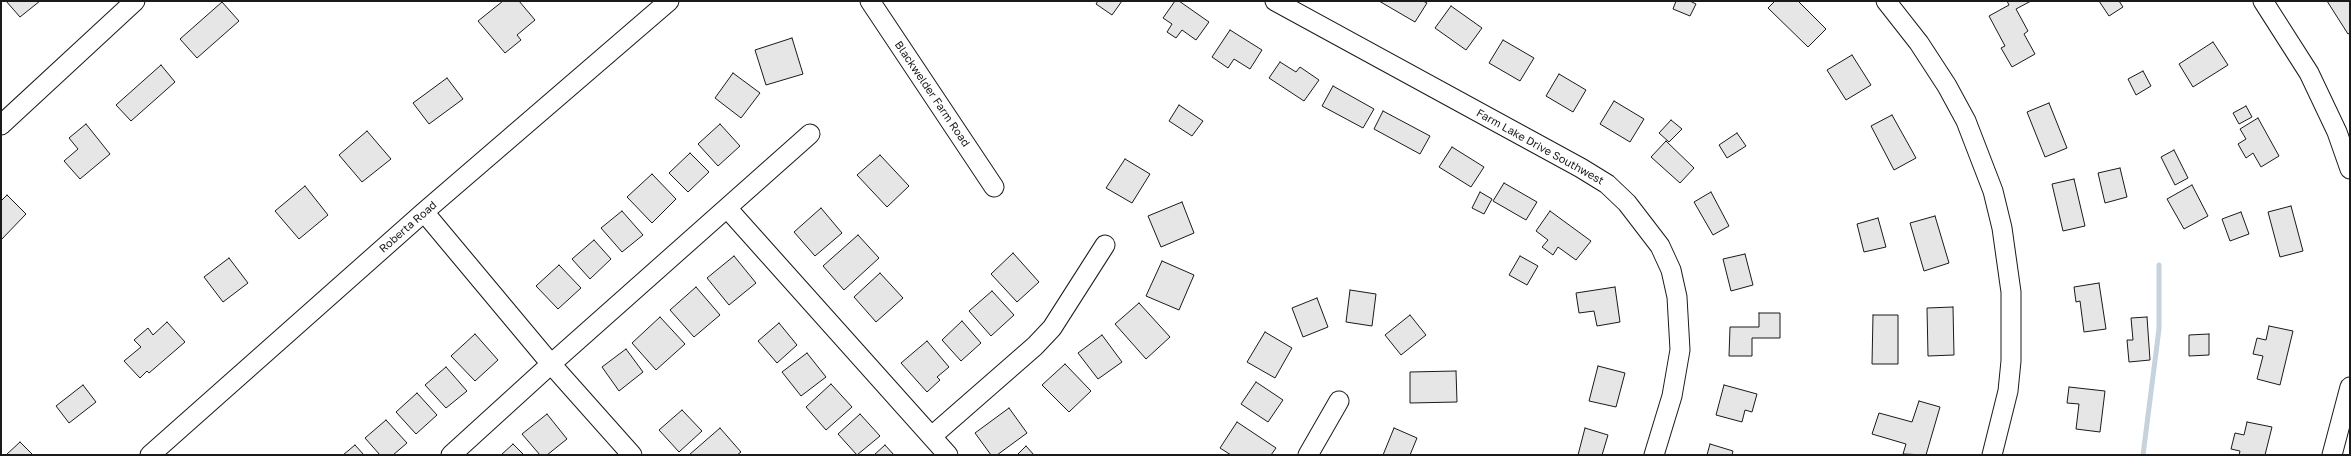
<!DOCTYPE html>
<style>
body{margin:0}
#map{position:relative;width:2351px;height:456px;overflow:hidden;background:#fff;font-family:"Golos Text",sans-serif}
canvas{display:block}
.frame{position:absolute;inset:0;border:2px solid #1a1a1a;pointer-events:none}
</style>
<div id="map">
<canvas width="2351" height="456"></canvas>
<div class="frame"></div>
</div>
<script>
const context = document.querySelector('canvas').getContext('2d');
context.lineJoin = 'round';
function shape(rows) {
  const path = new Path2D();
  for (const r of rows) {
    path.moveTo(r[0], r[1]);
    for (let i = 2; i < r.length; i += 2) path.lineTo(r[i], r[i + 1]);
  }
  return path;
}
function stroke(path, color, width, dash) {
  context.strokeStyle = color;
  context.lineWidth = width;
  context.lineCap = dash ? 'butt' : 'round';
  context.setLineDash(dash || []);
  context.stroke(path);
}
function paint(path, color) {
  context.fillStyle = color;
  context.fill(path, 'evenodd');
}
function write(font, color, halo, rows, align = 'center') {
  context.font = font + ' "Golos Text",sans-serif';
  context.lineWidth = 3;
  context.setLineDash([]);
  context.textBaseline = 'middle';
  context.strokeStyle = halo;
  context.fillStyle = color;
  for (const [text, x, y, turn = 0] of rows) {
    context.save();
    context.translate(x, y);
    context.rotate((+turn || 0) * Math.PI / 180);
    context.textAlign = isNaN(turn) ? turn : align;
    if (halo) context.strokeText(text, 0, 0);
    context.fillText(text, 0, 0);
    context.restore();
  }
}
stroke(shape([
 [2143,455,2159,329,2159,265]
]), '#c6d2dc', 5);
const building = shape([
 [6,1,40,1,20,17,6,1],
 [503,1,519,1,535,20,517,35,521,40,505,53,478,21,503,1],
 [1098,1,1122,1,1112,15,1096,4,1098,1],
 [1175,1,1179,1,1209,22,1196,40,1182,30,1176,38,1167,32,1172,24,1163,18,1175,1],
 [1379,1,1423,1,1427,3,1415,22,1379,1],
 [1676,1,1690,1,1696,4,1690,16,1673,9,1676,1],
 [1775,1,1798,1,1826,29,1808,47,1768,8,1775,1],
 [2007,1,2031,1,2016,9,2028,31,2024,34,2035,54,2012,67,2001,48,2005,46,1989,16,2009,5,2007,1],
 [2099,1,2119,1,2123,7,2109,16,2099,1],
 [2327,1,2350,1,2350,33,2348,34,2327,1],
 [222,2,239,21,197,58,180,39,222,2],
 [1451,6,1482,28,1466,50,1435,28,1451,6],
 [1230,30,1262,50,1250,69,1234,59,1228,68,1212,57,1230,30],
 [792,38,803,74,766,85,755,50,792,38],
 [1503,40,1534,58,1520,81,1489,63,1503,40],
 [2213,42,2228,65,2193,87,2179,64,2213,42],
 [1852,55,1871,85,1846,100,1827,70,1852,55],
 [1280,62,1296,72,1300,67,1319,80,1304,101,1269,78,1280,62],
 [161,65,175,82,131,121,116,105,161,65],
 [2143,71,2151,86,2136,95,2128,79,2143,71],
 [733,73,760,93,741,118,715,98,733,73],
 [1559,74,1586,90,1573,112,1546,96,1559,74],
 [447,78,463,99,429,124,413,103,447,78],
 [1333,86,1374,109,1363,128,1322,106,1333,86],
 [1614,101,1644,119,1630,142,1600,124,1614,101],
 [2049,103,2067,148,2045,157,2027,112,2049,103],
 [1179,105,1203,121,1192,136,1169,121,1179,105],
 [2246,106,2252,117,2239,124,2233,113,2246,106],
 [1383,111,1430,136,1420,154,1374,129,1383,111],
 [1892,115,1916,158,1894,170,1871,126,1892,115],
 [2258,118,2279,156,2261,167,2253,153,2246,158,2238,144,2246,139,2240,129,2258,118],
 [1671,120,1682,129,1669,142,1659,133,1671,120],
 [86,124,110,154,80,179,64,161,78,149,69,138,86,124],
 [720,124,740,146,718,166,698,144,720,124],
 [367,131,391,159,362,182,339,155,367,131],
 [1737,133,1746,146,1727,158,1719,145,1737,133],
 [1666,141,1694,168,1680,183,1651,157,1666,141],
 [1452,147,1484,167,1471,187,1439,167,1452,147],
 [2174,150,2188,178,2175,185,2161,157,2174,150],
 [690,153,709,172,688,192,669,173,690,153],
 [880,155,909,186,887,207,857,175,880,155],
 [1125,159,1150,174,1132,203,1106,188,1125,159],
 [2120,168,2127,197,2105,203,2098,173,2120,168],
 [652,174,676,199,652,223,627,197,652,174],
 [2074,179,2085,226,2063,231,2052,184,2074,179],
 [1504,183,1537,202,1526,220,1493,201,1504,183],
 [2192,185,2208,216,2184,229,2167,199,2192,185],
 [305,186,328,215,299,239,275,211,305,186],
 [1480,192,1492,199,1484,214,1472,208,1480,192],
 [1711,192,1729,226,1713,235,1694,202,1711,192],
 [7,195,26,214,1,240,1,201,7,195],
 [1182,202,1194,233,1161,247,1148,216,1182,202],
 [2291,206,2303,251,2280,257,2268,212,2291,206],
 [821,208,842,233,815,256,794,232,821,208],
 [622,211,643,235,622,252,601,228,622,211],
 [1550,211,1591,241,1576,260,1558,247,1553,255,1542,247,1548,240,1536,231,1550,211],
 [2241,212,2249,234,2230,241,2222,219,2241,212],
 [1935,216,1949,263,1924,271,1910,223,1935,216],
 [1878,218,1886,247,1864,252,1857,224,1878,218],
 [858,235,879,258,844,290,823,266,858,235],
 [594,240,611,259,590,279,572,259,594,240],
 [1013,253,1039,282,1017,302,991,274,1013,253],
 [1745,254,1753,285,1731,291,1723,259,1745,254],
 [734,256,756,283,729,305,707,278,734,256],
 [1520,256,1538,266,1527,285,1509,275,1520,256],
 [229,258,248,283,223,302,204,277,229,258],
 [1162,261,1194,275,1179,310,1146,296,1162,261],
 [559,265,581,288,558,309,536,286,559,265],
 [880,273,903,298,876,322,854,297,880,273],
 [2099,283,2106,329,2084,332,2080,301,2076,302,2074,287,2099,283],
 [696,287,720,315,694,337,670,310,696,287],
 [1615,287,1620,322,1597,326,1594,311,1579,313,1576,293,1615,287],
 [1350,290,1376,294,1372,326,1346,322,1350,290],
 [992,291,1014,315,991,336,969,311,992,291],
 [1317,298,1328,327,1303,337,1292,308,1317,298],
 [1139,303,1170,337,1146,359,1115,324,1139,303],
 [1953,307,1954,355,1928,356,1927,308,1953,307],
 [1759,313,1780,313,1780,338,1752,338,1752,356,1729,356,1730,327,1759,327,1759,313],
 [1410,315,1426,335,1401,355,1385,335,1410,315],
 [1873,315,1898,315,1898,364,1872,364,1873,315],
 [660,317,685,344,656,370,632,343,660,317],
 [2147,317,2150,360,2129,362,2127,340,2133,340,2131,318,2147,317],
 [962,321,981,343,961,361,942,340,962,321],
 [167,322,185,342,149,373,147,371,140,378,124,361,141,347,134,340,148,328,153,335,167,322],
 [779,323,797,345,777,363,758,341,779,323],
 [2269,326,2293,331,2280,385,2257,379,2263,356,2253,354,2257,338,2266,340,2269,326],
 [1265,332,1292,348,1275,378,1247,362,1265,332],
 [475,334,498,360,475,381,451,356,475,334],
 [2209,334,2209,355,2189,356,2189,335,2209,334],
 [1102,335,1122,362,1098,379,1078,353,1102,335],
 [927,341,949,367,937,377,940,380,927,392,901,363,927,341],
 [626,349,643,372,619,391,602,367,626,349],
 [807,353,826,377,801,396,782,372,807,353],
 [1065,364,1091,391,1069,412,1042,385,1065,364],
 [1598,366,1625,373,1616,407,1589,401,1598,366],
 [446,367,467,391,446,408,425,385,446,367],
 [1456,371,1457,402,1410,403,1410,372,1456,371],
 [1256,382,1283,400,1268,422,1241,404,1256,382],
 [831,384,852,407,826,430,806,407,831,384],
 [83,385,96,402,69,423,56,406,83,385],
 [1724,385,1757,394,1752,412,1745,410,1742,422,1716,415,1724,385],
 [2069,387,2105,391,2100,432,2076,429,2079,404,2067,403,2069,387],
 [417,393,437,415,416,434,396,412,417,393],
 [1919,401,1940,407,1926,455,1903,454,1906,444,1872,434,1879,413,1912,422,1919,401],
 [1009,408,1027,433,997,455,991,455,975,433,1009,408],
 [682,410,702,431,679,452,659,430,682,410],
 [547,414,567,439,547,455,540,455,522,434,547,414],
 [860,414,880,436,857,455,838,434,860,414],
 [386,420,407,443,393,455,380,455,365,438,386,420],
 [1237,422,1276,448,1271,455,1231,455,1220,448,1237,422],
 [2247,422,2272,427,2265,455,2239,455,2240,451,2231,449,2235,433,2244,435,2247,422],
 [720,428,741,452,737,455,689,455,720,428],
 [1394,428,1417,438,1410,455,1383,455,1394,428],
 [1585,428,1608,435,1602,455,1578,455,1585,428],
 [20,442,33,455,6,455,20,442],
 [513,444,524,455,501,455,513,444],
 [1710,444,1733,451,1732,455,1707,455,1710,444],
 [355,445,364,455,343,455,355,445],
 [885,445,894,455,874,455,885,445],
 [1026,446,1034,455,1017,455,1026,446]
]);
paint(building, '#e6e6e6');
stroke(building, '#1a1a1a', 1);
const minor = shape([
 [870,1,994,187],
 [1275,1,1581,168,1607,184,1627,203,1660,246,1671,270,1677,297,1680,350,1672,396,1654,455],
 [1886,1,1919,43,1947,86,1966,121,1993,191,2002,228,2011,292,2011,361,2008,391,1992,455],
 [2263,1,2309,73,2337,132,2350,169],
 [1,125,135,1],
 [727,208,948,455],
 [424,212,551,364,451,455],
 [932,436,1035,346,1052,328,1105,245],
 [150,455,424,212,669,1],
 [632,455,551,364,810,134],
 [1308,455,1339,401],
 [2332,455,2350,387]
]);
stroke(minor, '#1a1a1a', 21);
stroke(minor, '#fff', 19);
write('11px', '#1a1a1a', '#fff', [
 ["Blackwelder Farm Road",932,94,56],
 ["Farm Lake Drive Southwest",1540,147,29],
 ["Roberta Road",408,227,-41]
]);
</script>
